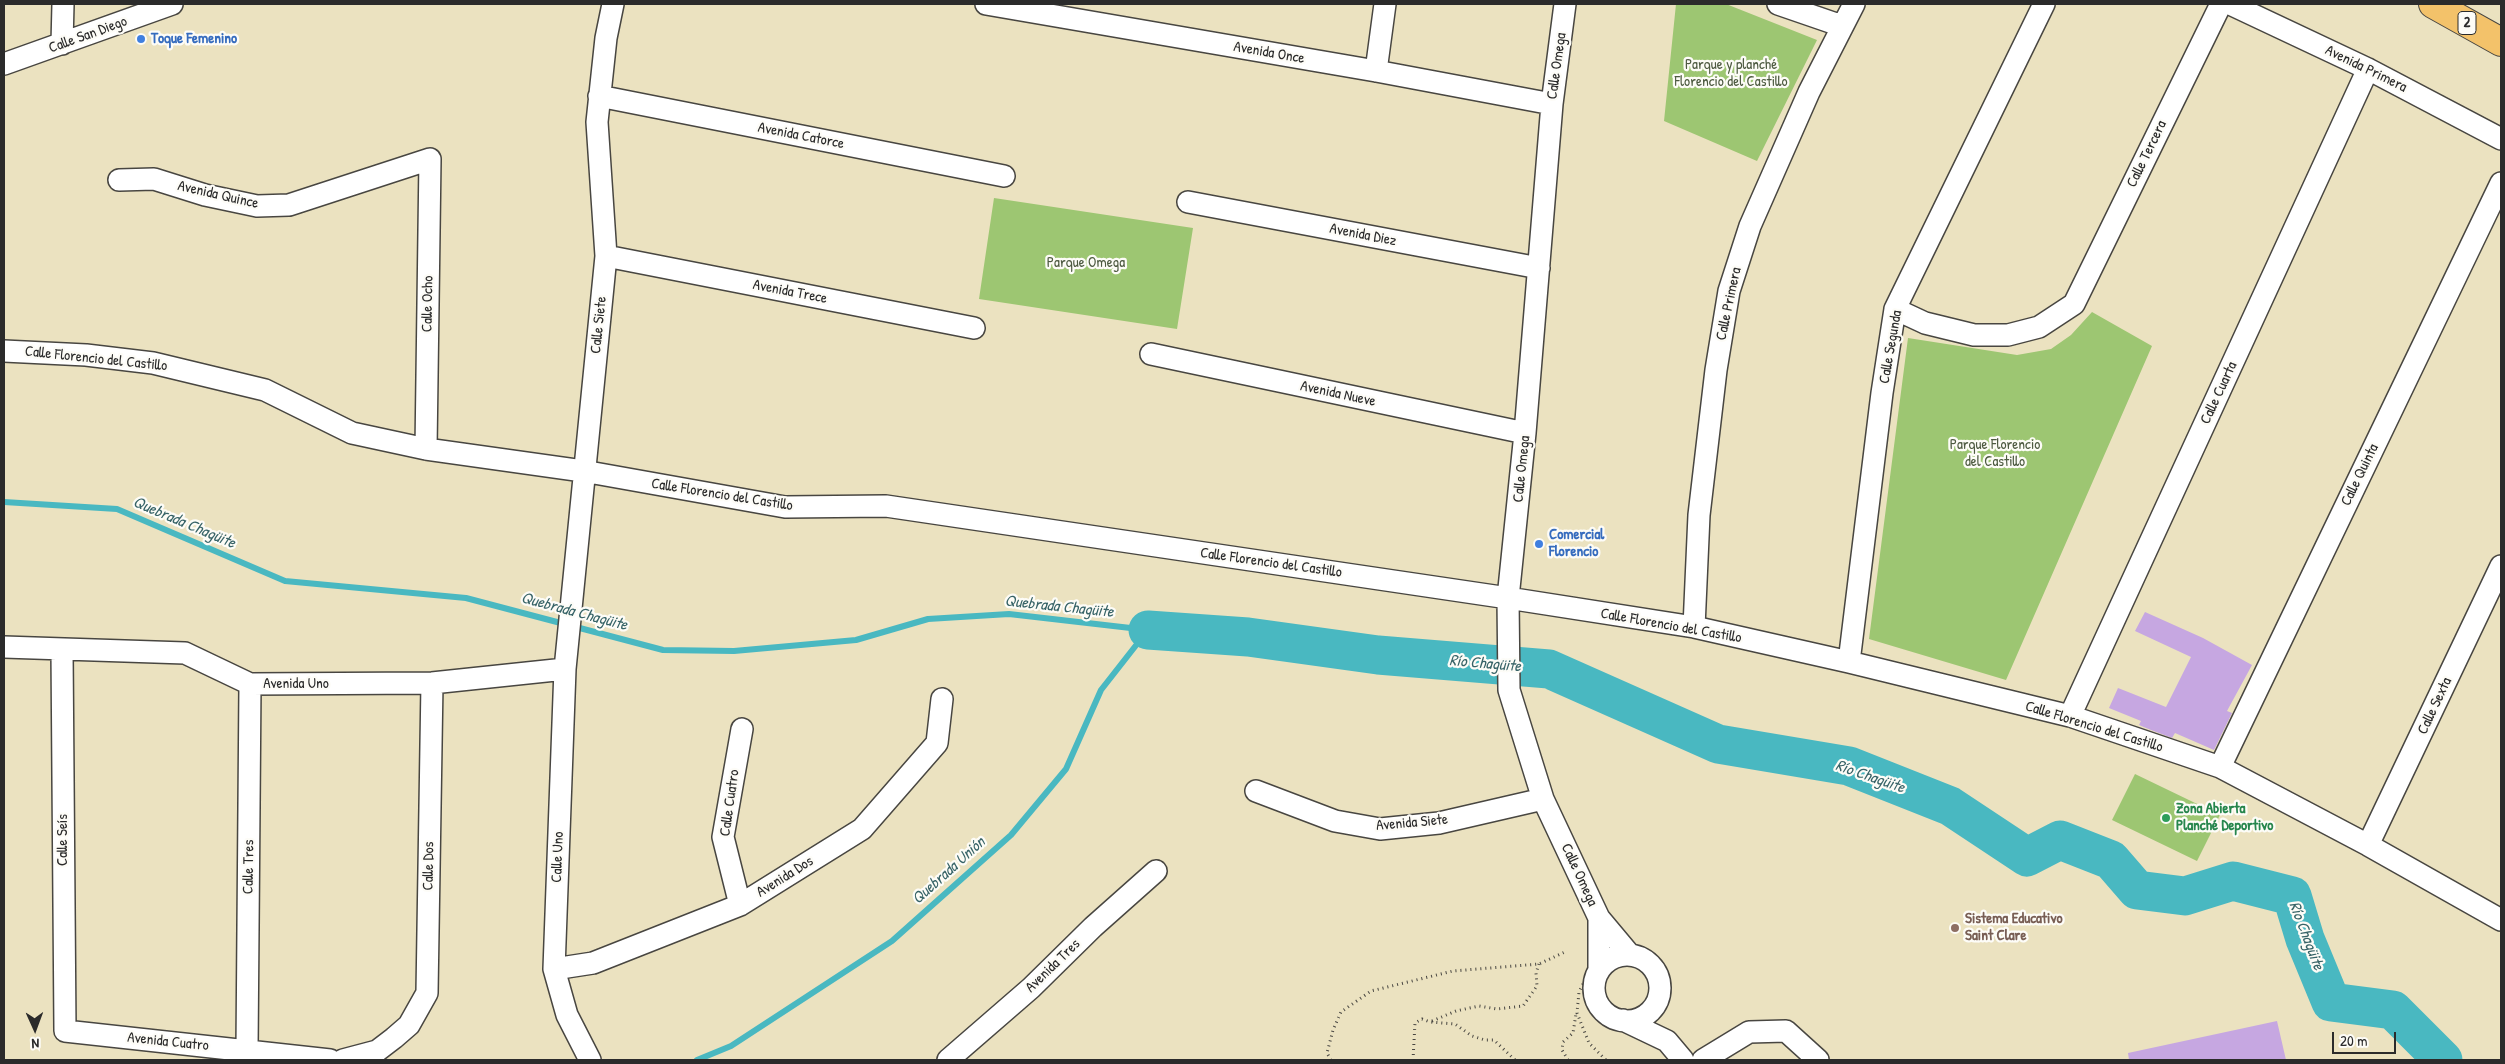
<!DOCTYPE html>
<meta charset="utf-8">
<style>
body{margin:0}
#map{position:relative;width:2505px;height:1064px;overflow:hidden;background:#ebe2c0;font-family:"Patrick Hand",sans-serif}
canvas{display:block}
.frame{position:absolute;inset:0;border:5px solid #2b2b2b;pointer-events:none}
.north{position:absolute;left:10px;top:1004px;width:50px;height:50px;-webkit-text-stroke:4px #fdfcf7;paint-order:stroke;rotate:178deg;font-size:14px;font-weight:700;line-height:20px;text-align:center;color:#2b2b2b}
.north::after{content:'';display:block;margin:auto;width:18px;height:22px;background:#2b2b2b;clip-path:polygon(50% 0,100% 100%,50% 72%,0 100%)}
.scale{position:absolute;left:2332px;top:1032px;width:64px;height:22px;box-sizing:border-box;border:2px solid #2b2b2b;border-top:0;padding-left:6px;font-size:15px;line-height:18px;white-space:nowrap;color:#2b2b2b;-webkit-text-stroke:4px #fdfcf7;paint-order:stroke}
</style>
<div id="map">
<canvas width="2505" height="1064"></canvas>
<div class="frame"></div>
<div class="north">N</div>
<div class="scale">20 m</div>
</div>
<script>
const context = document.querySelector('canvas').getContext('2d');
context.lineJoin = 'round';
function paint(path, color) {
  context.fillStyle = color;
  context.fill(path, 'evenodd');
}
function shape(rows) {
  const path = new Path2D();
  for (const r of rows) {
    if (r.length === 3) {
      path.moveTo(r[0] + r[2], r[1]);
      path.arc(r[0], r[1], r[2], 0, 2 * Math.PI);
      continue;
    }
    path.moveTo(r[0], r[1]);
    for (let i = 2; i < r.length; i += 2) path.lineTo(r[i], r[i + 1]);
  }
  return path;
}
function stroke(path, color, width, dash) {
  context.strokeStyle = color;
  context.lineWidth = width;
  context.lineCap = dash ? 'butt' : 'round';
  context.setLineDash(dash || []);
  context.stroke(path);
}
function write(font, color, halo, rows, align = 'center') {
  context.font = font + ' "Patrick Hand",sans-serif';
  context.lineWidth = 4.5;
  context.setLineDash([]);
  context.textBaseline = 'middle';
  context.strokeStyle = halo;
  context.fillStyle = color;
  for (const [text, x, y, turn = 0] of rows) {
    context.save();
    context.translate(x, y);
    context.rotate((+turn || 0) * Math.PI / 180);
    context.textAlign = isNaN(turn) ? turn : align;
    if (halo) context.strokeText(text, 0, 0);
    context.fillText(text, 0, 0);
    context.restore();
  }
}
paint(shape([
 [1676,4,1726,4,1817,40,1757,161,1664,121],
 [994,198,1193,228,1177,329,979,299],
 [2092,312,2152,346,2006,680,1869,639,1908,338,2017,355,2051,349,2071,335],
 [2135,774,2220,815,2197,861,2112,820]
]), '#9dc672');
stroke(shape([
 [4,502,117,509,285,581,466,598,663,650,734,651,856,640,928,619,1009,614,1148,630],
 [697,1060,731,1046,892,941,1011,835,1066,769,1101,690,1148,630]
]), '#49b8c1', 6);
stroke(shape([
 [1148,630,1248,637,1378,655,1549,669,1718,744,1849,766,1950,806,2027,857,2060,840,2111,860,2137,890,2185,896,2233,881,2292,896,2305,939,2331,1002,2393,1010,2443,1060]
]), '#49b8c1', 39);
paint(shape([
 [2145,612,2203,638,2252,665,2227,711,2232,713,2214,750,2175,733,2172,738,2151,730,2139,725,2141,721,2109,708,2118,688,2166,707,2191,657,2135,631],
 [2277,1021,2286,1060,2129,1060,2128,1053]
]), '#c6a7e1');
const minor = shape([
 [986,4,1376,71,1552,104],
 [1565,4,1552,104,1525,433,1508,598,1509,690,1543,799,1599,918,1630,955],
 [1778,4,1842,26],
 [2230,4,2368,69,2501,139],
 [62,44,63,4],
 [4,64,172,4],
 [1376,71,1385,4],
 [599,96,1004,176],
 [119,180,154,179,205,195,257,206,289,205,430,159,426,449],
 [1188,202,1539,268],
 [606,256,974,328],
 [1895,309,1925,323,1974,335,2008,335,2039,327,2074,304,2221,4],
 [4,351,86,355,153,363,265,390,352,433,426,449,583,471,785,507,886,506,1508,598,1694,627,1849,662,2070,716,2220,767,2368,845,2501,920],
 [1151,354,1525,433],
 [1694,627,1699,515,1716,370,1729,291,1750,226,1809,92,1854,4],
 [4,647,185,653,250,684,432,683,565,669],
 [62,650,65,1031,330,1060],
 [1849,662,1882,393,1895,309,2044,4],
 [2070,716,2368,69],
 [2220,767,2501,183],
 [1256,791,1335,821,1380,829,1439,823,1543,799],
 [2368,845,2501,566],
 [740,905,723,837,742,729],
 [1599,918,1599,969],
 [1627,988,33],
 [554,969,593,963,740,905,862,829,937,743,942,699],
 [1623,1020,1667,1041,1683,1060],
 [247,1050,250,684],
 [343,1060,377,1051,394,1038,409,1025,427,993,432,683],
 [590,1060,567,1015,554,969,565,669,606,256,597,122,606,38,613,4],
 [948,1060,1031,988,1093,927,1156,871],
 [1703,1060,1749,1032,1786,1031,1818,1060]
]);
const highway = shape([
 [2433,4,2501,42]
]);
stroke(minor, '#484641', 24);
stroke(highway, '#484641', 30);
stroke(shape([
 [1583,984,1579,992,1577,1013,1589,1043,1606,1060],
 [1432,1021,1456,1011,1479,1006,1497,1009,1523,1006,1537,986,1536,973,1539,964],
 [1331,1060,1327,1053,1333,1030,1341,1012,1371,991,1453,971,1539,964,1567,951],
 [1413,1060,1415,1023,1422,1019,1430,1022,1455,1024,1472,1036,1485,1040,1494,1040,1515,1060],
 [1568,1060,1562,1050,1563,1042,1573,1033,1576,1014]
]), '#484641', 3, [1, 4]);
stroke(minor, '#fff', 21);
stroke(highway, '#f3c26a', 28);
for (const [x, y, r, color] of [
 [141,39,5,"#3f7fe0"],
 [1539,544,5,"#3f7fe0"],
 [2166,818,5,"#2e9e5b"],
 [1955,928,5,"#8d6e63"]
]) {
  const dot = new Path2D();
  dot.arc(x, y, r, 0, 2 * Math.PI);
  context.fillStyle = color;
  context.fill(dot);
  stroke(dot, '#fdfcf7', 2);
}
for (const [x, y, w] of [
 [2467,23,18]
]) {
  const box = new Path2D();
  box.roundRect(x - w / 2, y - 11.5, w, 23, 4);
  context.fillStyle = '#fdfcf7';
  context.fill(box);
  stroke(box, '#2b2b2b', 1);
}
write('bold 14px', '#2b2b2b', null, [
 ["2",2467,23]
]);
write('15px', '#2b2b2b', '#fdfcf7', [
 ["Calle San Diego",88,35,-20],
 ["Avenida Once",1269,53,10],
 ["Calle Omega",1557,66,-82],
 ["Avenida Primera",2366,69,26],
 ["Avenida Catorce",801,136,11],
 ["Calle Tercera",2147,154,-64],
 ["Avenida Quince",218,195,13],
 ["Avenida Diez",1363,235,11],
 ["Avenida Trece",790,292,11],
 ["Calle Ocho",428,304,-89],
 ["Calle Primera",1729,304,-78],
 ["Calle Siete",599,325,-84],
 ["Calle Segunda",1891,347,-80],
 ["Calle Florencio del Castillo",96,359,6],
 ["Calle Cuarta",2219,393,-65],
 ["Avenida Nueve",1338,394,12],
 ["Calle Omega",1522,469,-84],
 ["Calle Quinta",2360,475,-64],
 ["Calle Florencio del Castillo",722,495,9],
 ["Calle Florencio del Castillo",1271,563,8],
 ["Calle Florencio del Castillo",1671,626,10],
 ["Avenida Uno",296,684],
 ["Calle Sexta",2435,706,-65],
 ["Calle Florencio del Castillo",2094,727,17],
 ["Calle Cuatro",730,803,-82],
 ["Avenida Siete",1412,823,-5],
 ["Calle Seís",63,840,-90],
 ["Calle Uno",558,857,-88],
 ["Calle Dos",429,866,-89],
 ["Calle Tres",249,867,-89],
 ["Calle Omega",1579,875,65],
 ["Avenida Dos",785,877,-32],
 ["Avenida Tres",1053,966,-44],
 ["Avenida Cuatro",168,1042,6]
]);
write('bold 15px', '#366cbe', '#fdfcf7', [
 ["Toque Femenino",151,39],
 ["Comercial",1549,535],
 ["Florencio",1549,552]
], 'left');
write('15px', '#4d5a40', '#fdfcf7', [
 ["Parque y planché",1731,65],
 ["Florencio del Castillo",1731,82],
 ["Parque Omega",1086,263],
 ["Parque Florencio",1995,445],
 ["del Castillo",1995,462]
]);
write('bold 15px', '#27864d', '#fdfcf7', [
 ["Zona Abierta",2176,809],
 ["Planché Deportivo",2176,826]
], 'left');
write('bold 15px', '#785e54', '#fdfcf7', [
 ["Sistema Educativo",1965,919],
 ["Saint Clare",1965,936]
], 'left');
write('italic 16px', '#376367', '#fdfcf7', [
 ["Quebrada Chagüite",184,523,23],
 ["Quebrada Chagüite",1059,607,6],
 ["Quebrada Chagüite",574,612,15],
 ["Río Chagüite",1485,664,5],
 ["Río Chagüite",1870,777,19],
 ["Quebrada Unión",949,871,-42],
 ["Río Chagüite",2306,936,69]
]);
</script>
